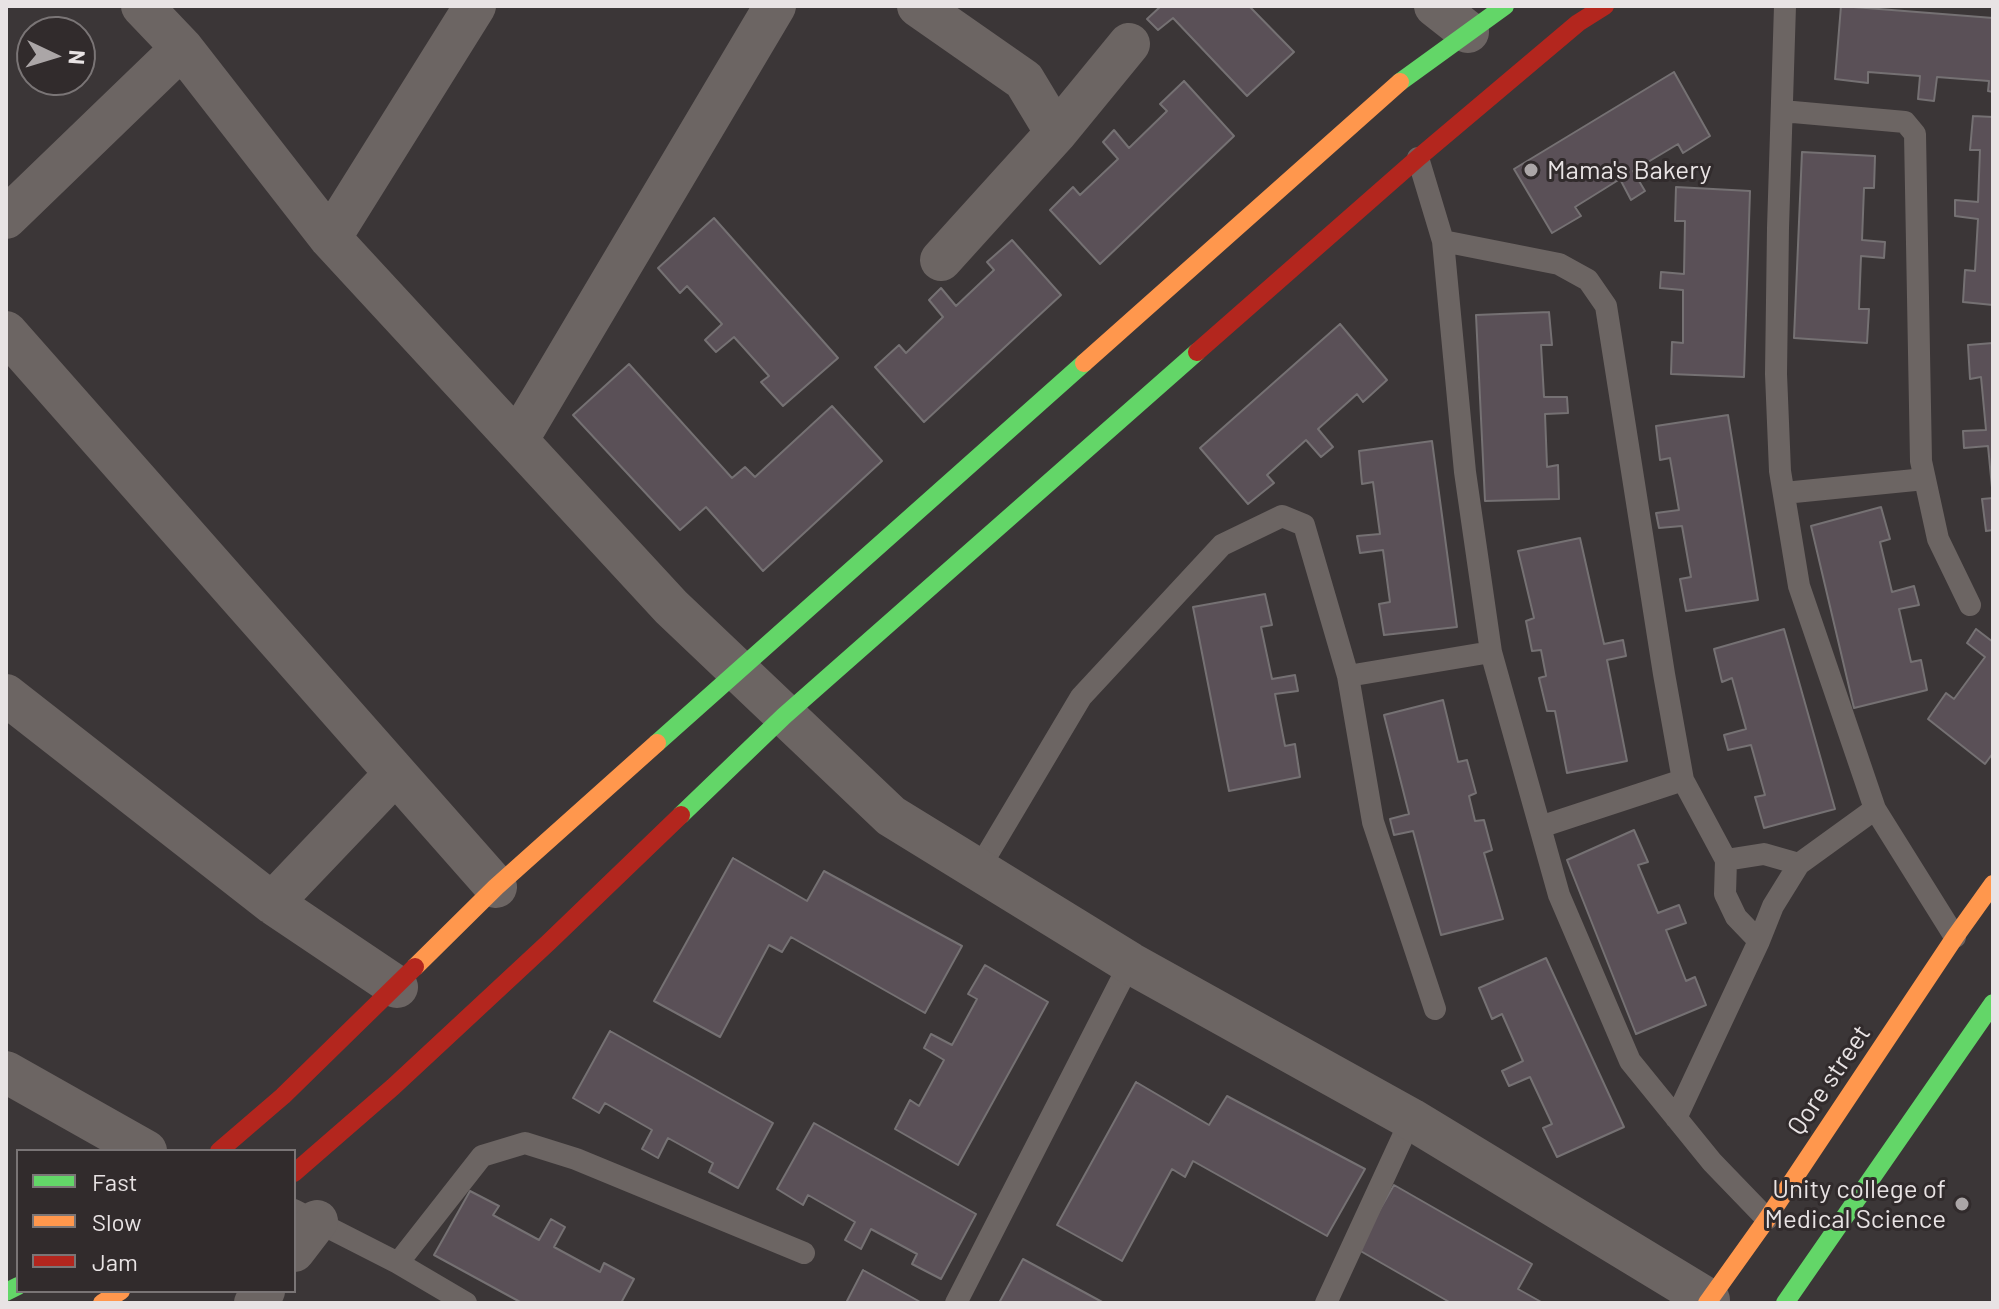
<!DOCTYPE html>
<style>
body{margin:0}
#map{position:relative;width:1999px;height:1309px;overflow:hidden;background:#3b3637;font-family:Barlow,sans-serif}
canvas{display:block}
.frame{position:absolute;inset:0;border:8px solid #e8e3e4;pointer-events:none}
.legend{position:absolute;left:16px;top:1149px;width:280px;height:144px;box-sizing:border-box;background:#312b2c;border:2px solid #7a7576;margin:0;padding:10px 14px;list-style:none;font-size:24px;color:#e8e3e4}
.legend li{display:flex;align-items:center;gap:16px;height:40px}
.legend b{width:40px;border:2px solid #7a7576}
.north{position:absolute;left:16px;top:16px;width:80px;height:80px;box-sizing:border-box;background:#312b2c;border:2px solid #7a7576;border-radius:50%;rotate:94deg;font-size:22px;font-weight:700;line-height:32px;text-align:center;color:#e8e3e4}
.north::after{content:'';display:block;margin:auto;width:28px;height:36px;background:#aba6a7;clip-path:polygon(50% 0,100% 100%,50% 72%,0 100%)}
</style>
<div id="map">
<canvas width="1999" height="1309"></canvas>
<div class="frame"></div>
<ul class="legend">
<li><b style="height:10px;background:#63d668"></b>Fast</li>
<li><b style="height:10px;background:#ff974d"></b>Slow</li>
<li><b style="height:10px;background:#b3261e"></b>Jam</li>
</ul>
<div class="north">N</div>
</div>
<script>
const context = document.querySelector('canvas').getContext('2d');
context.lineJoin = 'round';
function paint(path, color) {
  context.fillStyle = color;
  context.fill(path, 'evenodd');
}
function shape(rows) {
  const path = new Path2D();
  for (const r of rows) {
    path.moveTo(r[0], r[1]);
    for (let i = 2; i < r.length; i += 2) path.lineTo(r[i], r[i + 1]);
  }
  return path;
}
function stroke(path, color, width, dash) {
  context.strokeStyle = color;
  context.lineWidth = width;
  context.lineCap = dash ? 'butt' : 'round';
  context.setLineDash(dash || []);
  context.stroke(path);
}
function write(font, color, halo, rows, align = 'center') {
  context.font = font + ' Barlow,sans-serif';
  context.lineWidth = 6;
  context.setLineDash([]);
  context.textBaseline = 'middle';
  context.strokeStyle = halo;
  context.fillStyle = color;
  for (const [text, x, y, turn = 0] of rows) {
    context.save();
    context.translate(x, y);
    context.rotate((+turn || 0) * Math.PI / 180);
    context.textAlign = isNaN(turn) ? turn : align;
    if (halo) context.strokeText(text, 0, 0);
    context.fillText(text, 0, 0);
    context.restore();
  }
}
const building = shape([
 [1161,6,1249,6,1294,52,1247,96,1173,18,1158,30,1147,19,1161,6],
 [1841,6,1993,18,1993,92,1988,91,1989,81,1937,77,1934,101,1918,99,1920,76,1868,72,1868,83,1835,79,1841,6],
 [1674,72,1710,136,1683,153,1678,144,1633,171,1645,191,1631,200,1620,179,1575,207,1581,216,1552,233,1514,169,1674,72],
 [1184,81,1234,136,1100,264,1050,210,1073,187,1080,195,1118,159,1103,142,1114,130,1129,148,1167,111,1160,104,1184,81],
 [1973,116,1993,117,1993,305,1963,302,1965,270,1975,271,1978,219,1955,216,1955,200,1978,202,1980,150,1970,150,1973,116],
 [1802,152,1875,156,1874,188,1864,188,1862,240,1885,242,1884,258,1861,256,1859,309,1869,309,1867,343,1794,338,1802,152],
 [1676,187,1750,191,1744,377,1671,374,1672,342,1683,343,1683,290,1660,288,1661,272,1684,274,1685,221,1675,221,1676,187],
 [714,218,838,358,783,406,761,382,769,376,734,337,716,352,705,340,722,324,687,286,680,293,658,268,714,218],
 [1012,240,1061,295,924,422,875,367,899,345,906,353,943,317,929,300,941,288,956,306,994,270,987,262,1012,240],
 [1549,312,1552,345,1541,345,1544,397,1567,397,1568,413,1545,414,1547,467,1558,465,1559,499,1485,501,1476,315,1549,312],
 [1340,324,1387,380,1363,402,1357,394,1318,429,1333,447,1321,457,1306,440,1267,475,1274,483,1248,504,1200,448,1340,324],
 [1993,343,1993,530,1986,531,1982,499,1993,498,1988,446,1964,448,1963,431,1986,430,1981,377,1970,379,1968,345,1993,343],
 [629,364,732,478,745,467,755,477,832,406,882,461,763,571,706,507,680,530,573,415,629,364],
 [1728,415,1758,600,1686,611,1680,579,1691,577,1682,526,1659,528,1656,513,1679,510,1670,458,1660,460,1656,426,1728,415],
 [1432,441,1457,627,1384,635,1379,604,1390,602,1383,550,1360,553,1357,536,1380,534,1373,482,1362,484,1359,451,1432,441],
 [1881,507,1890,539,1880,542,1892,592,1914,586,1919,605,1899,609,1911,662,1921,660,1927,690,1854,708,1811,526,1881,507],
 [1580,538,1604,644,1623,640,1626,656,1607,660,1627,761,1567,773,1555,711,1547,711,1539,678,1546,676,1541,650,1532,651,1526,621,1534,618,1518,551,1580,538],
 [1265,594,1272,625,1261,627,1272,679,1295,675,1298,691,1275,694,1285,746,1295,744,1300,777,1229,791,1193,607,1265,594],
 [1784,629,1835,809,1764,828,1755,797,1765,795,1751,745,1728,750,1724,735,1746,729,1732,678,1722,682,1714,649,1784,629],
 [1976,629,1993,642,1993,753,1985,764,1928,719,1946,693,1954,699,1985,657,1967,643,1976,629],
 [1443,700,1458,762,1467,760,1476,793,1469,796,1475,821,1484,820,1492,850,1484,853,1503,919,1441,935,1413,831,1394,835,1390,819,1409,814,1384,715,1443,700],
 [1634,830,1648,862,1638,865,1658,913,1679,905,1686,923,1666,930,1686,981,1695,977,1706,1005,1636,1034,1567,860,1634,830],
 [733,858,807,901,824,871,962,946,925,1013,791,937,782,952,769,945,720,1037,654,1001,733,858],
 [1546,958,1624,1127,1557,1157,1543,1128,1552,1124,1530,1077,1509,1086,1502,1071,1523,1061,1502,1014,1492,1019,1479,988,1546,958],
 [985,965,1048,1002,958,1165,895,1129,910,1100,919,1106,944,1060,924,1048,931,1034,952,1045,977,999,968,994,985,965],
 [610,1031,773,1123,738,1188,709,1172,713,1163,668,1138,658,1158,642,1149,652,1130,605,1103,599,1113,573,1098,610,1031],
 [1136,1082,1209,1125,1227,1096,1365,1169,1327,1236,1193,1161,1185,1177,1172,1169,1122,1261,1057,1225,1136,1082],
 [814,1123,976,1214,941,1279,912,1264,917,1254,871,1229,861,1249,845,1240,855,1222,808,1195,803,1205,777,1189,814,1123],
 [1394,1185,1532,1264,1518,1289,1543,1303,1451,1303,1357,1249,1394,1185],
 [470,1191,499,1206,493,1215,539,1240,551,1219,565,1227,554,1247,600,1272,604,1263,634,1279,621,1303,522,1303,434,1255,470,1191],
 [1023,1259,1104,1303,999,1303,1023,1259],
 [863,1270,922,1303,846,1303,863,1270]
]);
paint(building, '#5a5057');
stroke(building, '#757173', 2);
stroke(shape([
 [1785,6,1778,228,1776,374,1780,471,1799,586,1875,809,1955,937],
 [1782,111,1905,122,1915,134,1921,461,1938,539,1970,605],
 [1418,158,1443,241,1465,472,1491,652,1559,895,1630,1061,1712,1162,1767,1219],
 [1443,241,1559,264,1588,280,1606,306,1664,674,1683,780,1726,860,1725,894,1736,917,1759,941],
 [1784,493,1925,479],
 [1348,676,1491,652],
 [1540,827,1683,780],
 [1726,860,1764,854,1799,864],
 [978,870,1081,697,1222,545,1282,516,1304,525,1348,676,1373,822,1435,1009],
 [1676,1118,1759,941,1773,906,1799,864,1875,809],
 [294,1210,398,1263,466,1303],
 [398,1263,482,1156,525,1143,576,1159,804,1253],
 [956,1303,1130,963],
 [1326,1303,1411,1119]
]), '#6c6563', 22);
stroke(shape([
 [142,6,182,48,330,238,671,607,891,816,1130,963,1411,1119,1709,1300],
 [918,6,1024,80,1056,133],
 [1435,6,1468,32],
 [6,218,182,48],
 [330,238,475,6],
 [941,260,1056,133,1129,44],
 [6,332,496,887],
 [518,439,775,6],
 [6,695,272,903,397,987],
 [272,903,395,774],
 [6,1072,146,1151],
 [294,1251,317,1221],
 [255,1303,264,1291]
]), '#6c6563', 42);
stroke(shape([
 [1400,82,1505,6],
 [657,743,1084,363],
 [681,815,784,716,1197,352],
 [6,1292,18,1286],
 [1785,1303,1993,1003]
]), '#63d668', 18);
stroke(shape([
 [1084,363,1400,82],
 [415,967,496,887,657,743],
 [102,1303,121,1291],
 [1707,1303,1767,1219,1955,937,1993,884]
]), '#ff974d', 18);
stroke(shape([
 [1197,352,1418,158,1578,23,1605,6],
 [219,1151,283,1096,415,967],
 [294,1173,393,1087,549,942,681,815]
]), '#b3261e', 18);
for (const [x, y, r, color] of [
 [1531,170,8,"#aba6a7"],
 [1962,1204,8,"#aba6a7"]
]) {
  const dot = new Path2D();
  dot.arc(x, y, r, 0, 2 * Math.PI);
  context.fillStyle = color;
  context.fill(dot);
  stroke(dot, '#312b2c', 3);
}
write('26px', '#e8e3e4', '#312b2c', [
 ["Mama's Bakery",1547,170],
 ["Unity college of",1946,1189,"right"],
 ["Medical Science",1946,1219,"right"]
], 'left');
write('26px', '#e8e3e4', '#312b2c', [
 ["Qore street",1829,1080,-56]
]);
</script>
